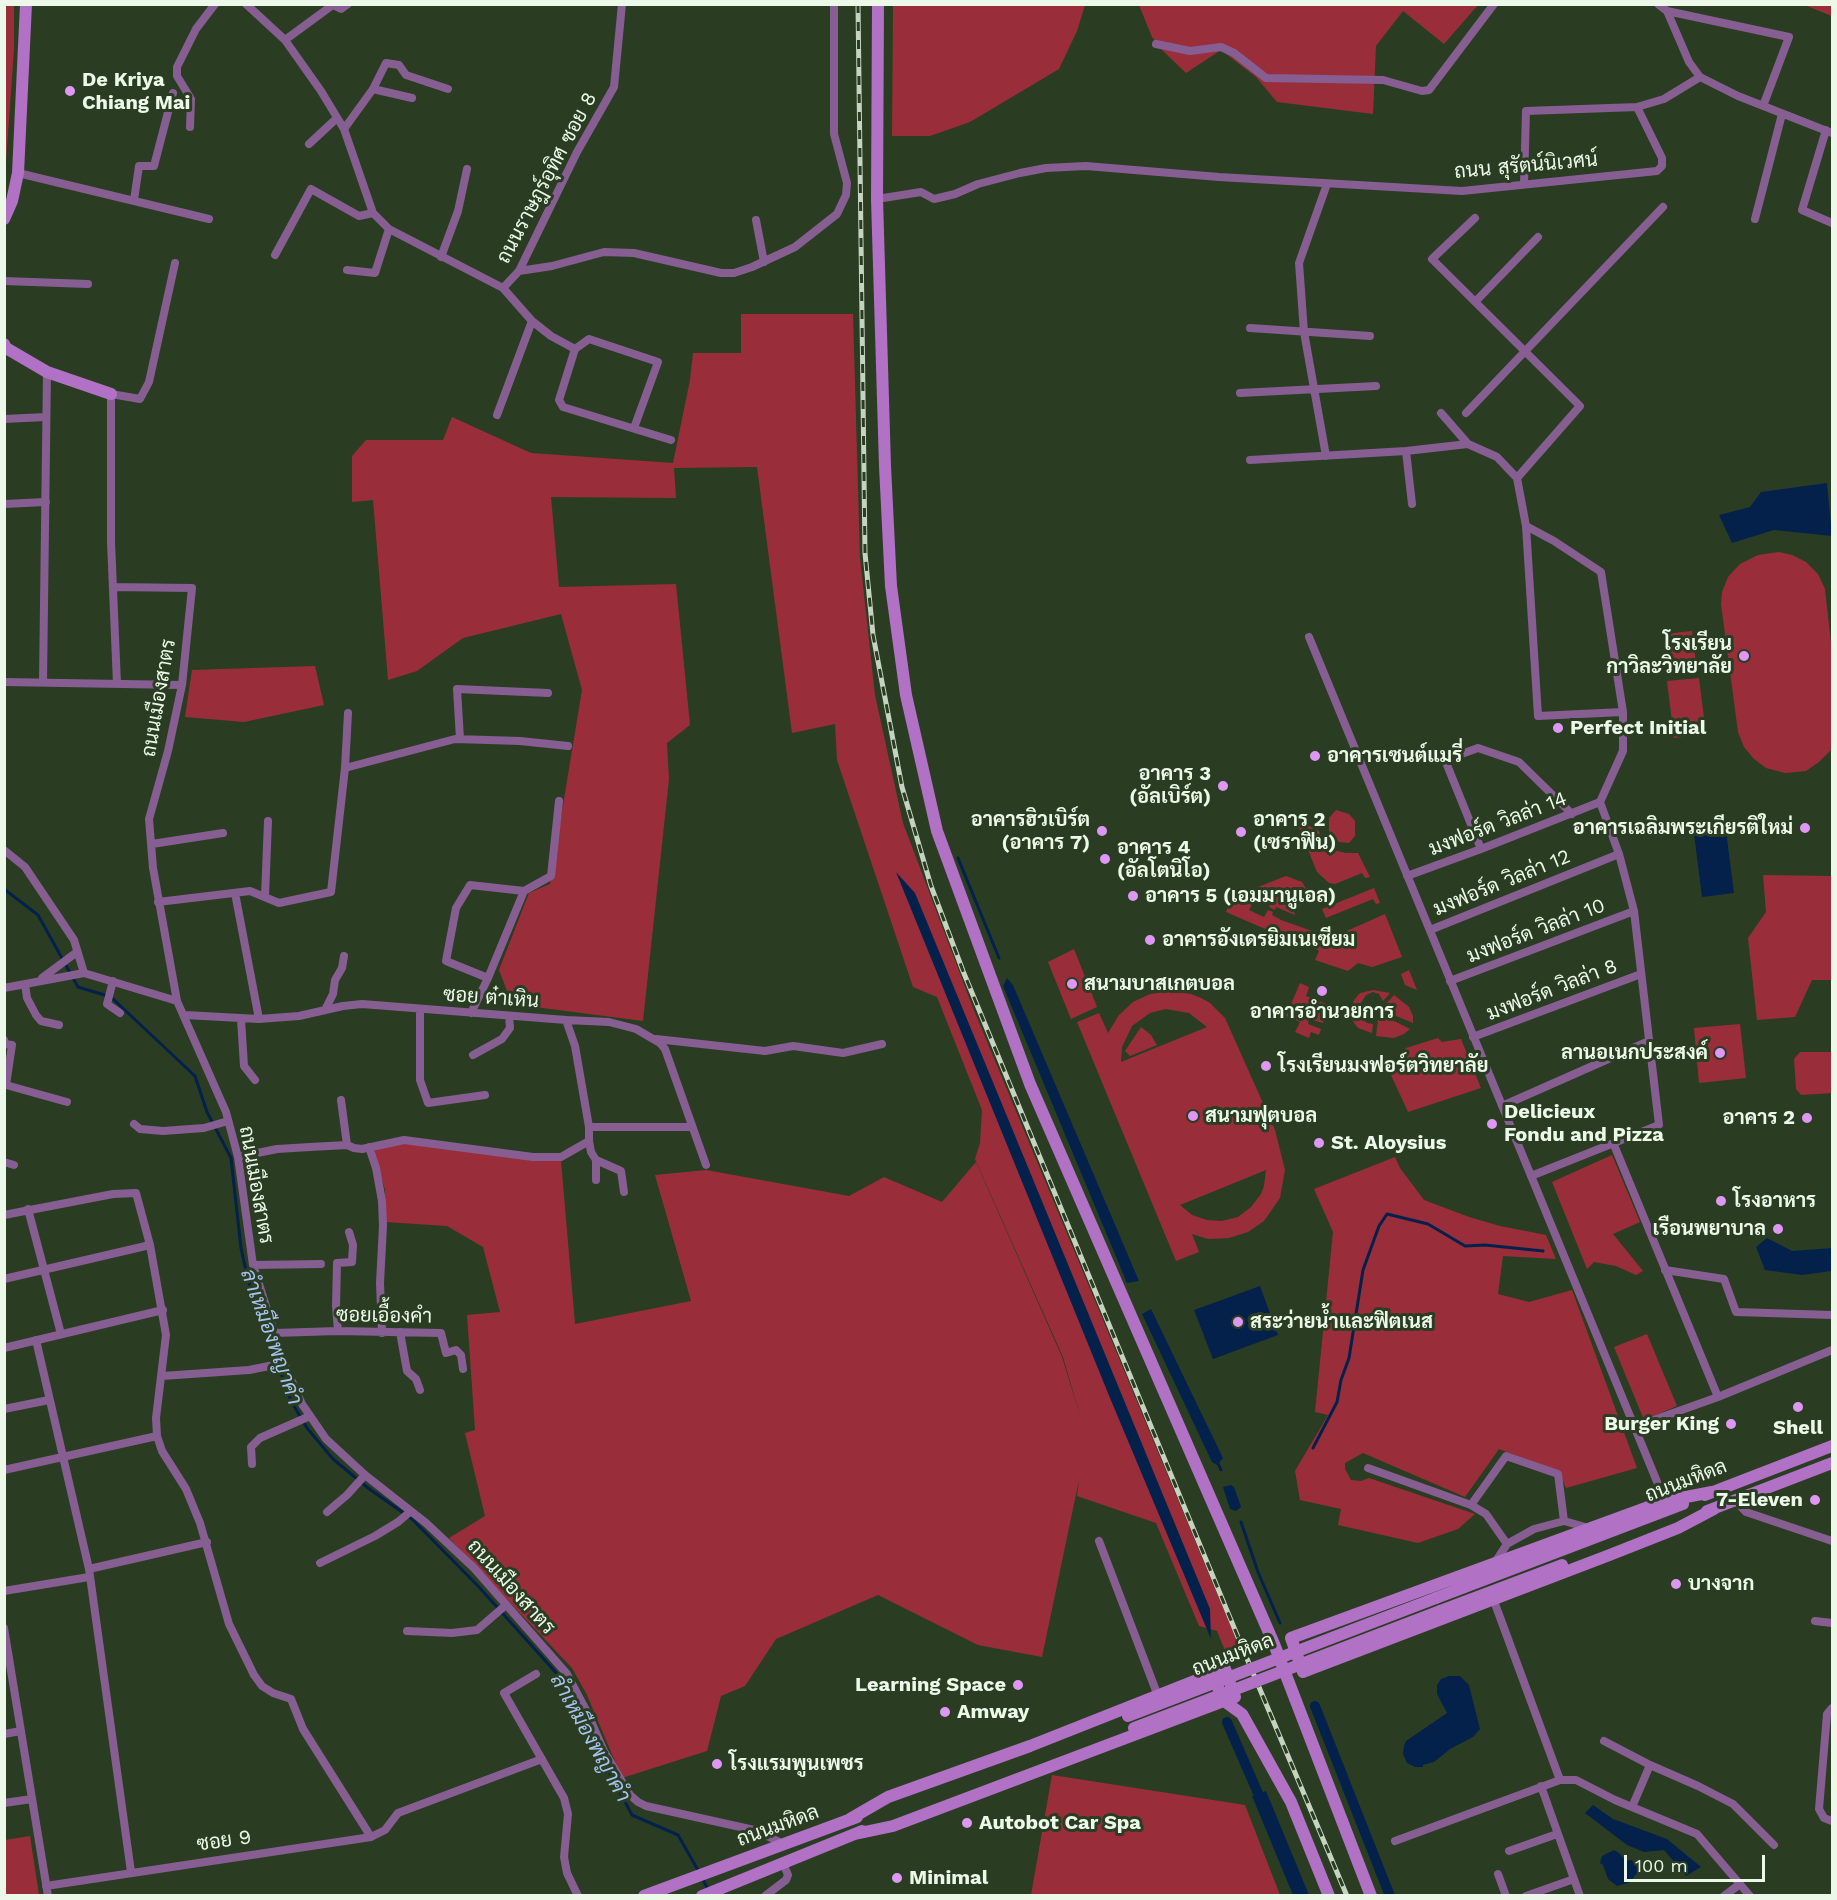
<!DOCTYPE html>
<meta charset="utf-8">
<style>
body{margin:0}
#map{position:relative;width:1837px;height:1900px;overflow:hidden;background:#2a3d23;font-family:"Work Sans",sans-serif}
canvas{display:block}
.frame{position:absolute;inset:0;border:6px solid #ecf9e8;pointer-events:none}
.scale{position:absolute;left:1624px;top:1855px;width:141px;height:27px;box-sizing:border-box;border:3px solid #ecf9e8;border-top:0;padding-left:8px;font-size:18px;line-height:21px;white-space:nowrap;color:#ecf9e8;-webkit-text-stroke:4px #2a3d23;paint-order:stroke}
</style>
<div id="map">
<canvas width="1837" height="1900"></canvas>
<div class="frame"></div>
<div class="scale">100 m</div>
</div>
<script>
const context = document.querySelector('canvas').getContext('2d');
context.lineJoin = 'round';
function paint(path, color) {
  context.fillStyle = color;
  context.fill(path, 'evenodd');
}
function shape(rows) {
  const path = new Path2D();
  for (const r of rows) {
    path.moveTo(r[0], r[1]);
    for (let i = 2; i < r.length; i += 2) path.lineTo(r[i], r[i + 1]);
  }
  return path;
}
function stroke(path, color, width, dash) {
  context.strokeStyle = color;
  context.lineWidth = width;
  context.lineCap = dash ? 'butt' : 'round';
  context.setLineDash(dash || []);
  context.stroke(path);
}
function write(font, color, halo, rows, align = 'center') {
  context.font = font + ' "Work Sans",Sarabun,sans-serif';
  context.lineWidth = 6;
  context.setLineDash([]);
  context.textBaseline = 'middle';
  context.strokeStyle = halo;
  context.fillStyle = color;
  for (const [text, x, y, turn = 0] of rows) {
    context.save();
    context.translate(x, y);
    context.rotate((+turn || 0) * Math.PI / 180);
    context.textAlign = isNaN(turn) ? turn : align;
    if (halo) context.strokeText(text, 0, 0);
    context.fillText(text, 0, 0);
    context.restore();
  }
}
paint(shape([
 [5,4,14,5,14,49,5,176],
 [893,5,893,4,1085,5,1077,31,1059,69,970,122,930,136,892,136],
 [1139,5,1478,5,1444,44,1403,11,1376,46,1373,114,1277,102,1256,77,1221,50,1186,73,1163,51,1152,37],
 [1805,5,1832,5,1832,16,1807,6],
 [741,314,853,314,860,558,875,695,903,823,973,1008,1241,1651,1228,1658,1217,1631,1199,1626,1156,1523,1077,1496,1079,1480,1042,1657,978,1645,878,1595,776,1639,745,1686,721,1696,707,1751,622,1778,587,1695,572,1668,449,1538,485,1516,465,1433,475,1430,467,1315,500,1312,483,1247,447,1226,386,1222,385,1190,374,1150,405,1143,561,1161,575,1324,691,1301,655,1175,706,1170,849,1196,884,1177,942,1202,976,1162,1062,1357,1082,1422,1063,1357,975,1159,980,1143,982,1110,937,997,913,987,837,760,835,724,792,733,757,467,674,468,676,498,551,497,559,587,676,584,690,725,667,743,669,779,643,1021,512,1004,499,970,529,893,550,884,582,690,561,614,463,638,417,671,388,680,373,500,352,502,352,456,366,440,443,440,452,417,531,453,673,463,690,380,693,353,741,353],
 [1779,552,1792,555,1806,562,1818,574,1825,589,1832,652,1832,749,1819,762,1806,771,1785,773,1766,768,1754,759,1744,747,1738,732,1721,604,1722,592,1728,577,1740,564,1758,555],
 [1692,631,1697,671,1669,674,1665,634],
 [315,666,324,705,244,722,185,717,192,670],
 [1699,678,1706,734,1674,738,1667,681],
 [1336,810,1349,814,1355,821,1355,836,1349,843,1339,842,1329,832,1329,818],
 [1298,825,1307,825,1319,831,1322,840,1333,850,1346,853,1358,853,1370,877,1365,878,1362,873,1335,884,1329,883,1317,872],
 [1763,875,1832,876,1832,980,1812,980,1795,1017,1757,1020,1748,938,1766,912],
 [1286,876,1302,882,1311,897,1311,900,1293,908,1295,915,1276,907,1275,910,1269,907,1273,898,1258,892,1249,910,1264,917,1268,910,1273,912,1272,915,1281,920,1315,932,1309,948,1226,912,1230,902,1225,900],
 [1374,888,1380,903,1376,904,1373,899,1326,918,1322,909],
 [1385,914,1402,957,1372,967,1358,963,1348,971,1315,960,1319,951,1315,948,1321,936,1338,943,1342,933],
 [1074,949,1097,1007,1071,1019,1048,962],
 [1409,970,1417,990,1405,985,1401,974],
 [1300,983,1309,987,1306,996,1329,1005,1323,1023,1309,1019,1308,1024,1321,1029,1319,1035,1311,1032,1309,1038,1295,1032,1300,1022,1286,1016],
 [1373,990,1390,993,1383,1001,1379,994,1373,992,1366,995,1359,1006,1359,1016,1367,1023,1373,1024,1372,1033,1358,1028,1352,1020,1351,1009,1354,1000,1360,993],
 [1171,991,1191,994,1201,998,1210,1003,1225,1018,1275,1130,1285,1170,1280,1198,1264,1221,1248,1232,1229,1238,1208,1239,1192,1234,1199,1252,1176,1261,1077,1022,1099,1013,1108,1033,1119,1015,1133,1002,1150,994],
 [1166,1009,1189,1013,1207,1027,1121,1062,1122,1047,1132,1026,1150,1013],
 [1266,1170,1264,1186,1261,1194,1251,1207,1238,1217,1222,1221,1207,1220,1192,1215,1180,1205],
 [1394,995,1409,1007,1413,1016,1413,1023,1389,1013,1385,1005],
 [1381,1018,1384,1021,1388,1018,1410,1029,1404,1034,1394,1038,1376,1036,1378,1020],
 [1740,1024,1746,1078,1699,1083,1694,1028],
 [1141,1027,1151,1035,1157,1045,1130,1056,1125,1051],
 [1438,1038,1442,1042,1461,1039,1481,1088,1408,1112,1391,1075,1401,1053,1406,1048],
 [1800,1052,1832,1052,1832,1093,1801,1095,1796,1089,1794,1059],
 [1612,1155,1640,1222,1613,1234,1643,1271,1636,1275,1616,1266,1594,1262,1587,1269,1552,1182],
 [1395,1157,1400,1168,1424,1200,1469,1217,1500,1226,1546,1235,1556,1259,1503,1256,1498,1294,1529,1302,1572,1290,1637,1468,1566,1488,1559,1471,1499,1449,1465,1497,1363,1453,1345,1463,1345,1469,1351,1480,1361,1481,1369,1478,1475,1514,1458,1529,1418,1543,1338,1525,1341,1509,1300,1500,1295,1471,1328,1415,1315,1412,1333,1232,1314,1189],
 [1647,1334,1677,1406,1644,1420,1614,1347],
 [1052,1775,1245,1805,1280,1895,1031,1895],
 [30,1836,39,1895,5,1895,5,1840]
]), '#992e3a');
paint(shape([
 [1827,483,1832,536,1774,530,1732,543,1719,515,1750,507,1761,492],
 [1725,823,1734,893,1702,897,1693,826],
 [896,872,915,893,1210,1609,1211,1639,1110,1398],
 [1007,978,1013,985,1139,1281,1127,1283,1003,986],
 [1767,1238,1792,1251,1832,1248,1832,1271,1802,1275,1765,1270,1756,1247],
 [1260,1286,1278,1335,1213,1359,1194,1310],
 [1151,1309,1223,1458,1217,1465,1212,1462,1142,1314],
 [1231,1485,1234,1487,1241,1507,1236,1511,1230,1509,1223,1487],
 [1449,1676,1460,1676,1469,1685,1480,1729,1473,1737,1450,1749,1434,1762,1423,1765,1423,1767,1415,1767,1407,1763,1403,1754,1404,1746,1406,1741,1447,1713,1437,1694,1437,1685,1441,1679],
 [1266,1791,1309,1895,1293,1895,1252,1796],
 [1593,1805,1613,1819,1667,1839,1701,1867,1686,1876,1664,1850,1644,1852,1627,1845,1585,1813],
 [1614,1850,1619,1853,1626,1861,1631,1860,1636,1863,1638,1874,1635,1875,1631,1882,1617,1886,1608,1879,1603,1865,1600,1863,1602,1856]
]), '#04214c');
stroke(shape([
 [958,858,999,958],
 [4,889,38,915,78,987,111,997,195,1076,207,1112,231,1158,241,1248,248,1280,291,1401,307,1428,333,1459,368,1488,412,1519,478,1586,559,1676,632,1815,678,1835,699,1872],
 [1313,1448,1337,1402,1341,1380,1349,1358,1363,1270,1379,1226,1387,1214,1428,1224,1465,1246,1485,1245,1543,1251],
 [1217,1461,1221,1470],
 [1241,1522,1258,1572,1280,1623],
 [702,1878,709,1891]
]), '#04214c', 3);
stroke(shape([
 [1315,1706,1390,1896],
 [1227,1722,1264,1807]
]), '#04214c', 10);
stroke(shape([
 [246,4,285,40,321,91,344,129,373,213,389,229,503,288,532,321,551,336,575,349],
 [1658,4,1667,11,1689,62,1700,77,1738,96,1832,133],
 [335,6,341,9,348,4],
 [1667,11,1789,37,1763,106],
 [285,40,334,4],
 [1156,44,1190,51,1221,47,1234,53,1266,78,1383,80,1422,91,1429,90,1494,4],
 [373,89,412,98],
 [190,127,191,99,177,76,177,67,196,29,215,4],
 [344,129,373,89,386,63,399,65,406,75,448,89],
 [1826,130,1802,210,1832,223],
 [309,144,337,118],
 [18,173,209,219],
 [1524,184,1526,111,1637,107,1664,99,1700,77],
 [877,199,921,192,934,199,955,194,978,184,1020,173,1046,168,1086,166,1219,177,1462,191,1657,171,1662,166,1662,158,1637,107],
 [134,200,139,166,154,166,173,93],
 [1475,218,1432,259,1580,406,1517,478],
 [1755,219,1782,114],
 [756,220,764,262],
 [275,255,311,189,359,216,373,213],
 [441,257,458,211,467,169],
 [347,270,375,273,389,229],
 [519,271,552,266,604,252,634,253,721,273,734,273,752,267,795,247,837,214,846,195,847,183,834,134,834,4],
 [4,281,88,284],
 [503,288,519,271,577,152,614,87,622,4],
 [1475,302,1538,237],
 [1250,328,1370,336],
 [1240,393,1376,386],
 [1441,413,1468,444],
 [1466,413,1663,207],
 [497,415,532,321],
 [4,419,46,417],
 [634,428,658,362,589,339,575,349,559,400,563,407,671,440],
 [1406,451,1412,504],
 [1326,456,1304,332,1299,263,1327,184],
 [1250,460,1406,451,1468,444,1497,457,1517,478,1526,526,1554,541,1601,572,1623,712,1623,751,1600,802,1619,854,1634,911,1659,1125,1531,1176],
 [4,504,46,502],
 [1526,526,1538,716,1623,712],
 [113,587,192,588,182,685,168,751,149,819,153,868,177,1001,226,1112,238,1157,253,1265,284,1363,302,1404,326,1439,365,1475,426,1523,474,1568,567,1674,587,1712,604,1751,630,1795,638,1802,646,1806,754,1830,784,1844],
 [1309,637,1665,1501],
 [4,682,182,685],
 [43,682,47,372],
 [117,684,111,542,111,394,140,399,149,382,175,263],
 [460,739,457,689,548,693],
 [345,768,455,739,520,741,568,746],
 [152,844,223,833],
 [1481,849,1445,760,1478,748,1519,762,1572,814],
 [4,850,25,867,74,940,84,973],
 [1407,876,1481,849,1600,802],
 [235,893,259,1019],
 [265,896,268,821],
 [158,902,250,891,279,903,331,892,345,768,348,713],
 [1430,930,1619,854],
 [42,978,77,952],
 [488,978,446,961,456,908,470,885,524,891],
 [113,981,107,1004,120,1013],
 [1450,981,1634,911],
 [25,984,27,998,36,1015,41,1021,59,1025],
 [4,988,84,973,177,1001],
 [420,1009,420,1080,428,1103,485,1095],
 [325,1010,333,994,335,980,342,968,344,956],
 [471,1013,488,978,524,891,551,876,559,801],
 [185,1015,259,1019,299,1016,343,1006,362,1004,566,1020,609,1022,636,1029,660,1043,665,1049,706,1165],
 [241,1019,244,1066,255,1080],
 [1473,1037,1641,974],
 [656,1039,765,1051,793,1046,843,1053,882,1044],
 [4,1040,5,1044,12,1045,6,1085,67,1102],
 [473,1055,502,1039,510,1028,509,1016],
 [341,1100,347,1145],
 [1502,1106,1649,1041],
 [134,1124,140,1129,163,1131,204,1128,228,1121],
 [589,1127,692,1127],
 [589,1141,591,1152,596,1160,621,1171,624,1192],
 [1614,1145,1718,1397],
 [369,1147,376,1168,382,1201,383,1226,380,1283,382,1333],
 [238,1157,277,1149,310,1147,347,1145,354,1148,362,1149,404,1140,533,1157,561,1157,589,1141,589,1127,575,1046,566,1020],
 [596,1160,596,1180],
 [4,1162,14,1165],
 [28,1209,61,1334],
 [4,1215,113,1194,136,1193,150,1245,166,1335,156,1418,157,1436,162,1451,186,1489,200,1523,229,1624,254,1675,262,1686,273,1693,291,1699,303,1729,371,1837],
 [253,1265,321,1264],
 [1665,1270,1724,1279,1736,1312,1832,1315],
 [4,1279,150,1245],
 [338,1331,336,1306,337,1263,352,1262,353,1245,349,1232],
 [400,1332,407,1371,416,1379,420,1390],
 [275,1333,338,1331,441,1333,446,1353,456,1350,461,1355,463,1369],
 [36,1340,89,1569,131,1872],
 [4,1348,163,1310],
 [162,1376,249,1370,284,1363],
 [4,1409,49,1400],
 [1634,1427,1718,1397,1832,1350],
 [252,1464,251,1447,260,1438,310,1416],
 [1368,1468,1471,1505,1486,1514,1507,1544],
 [4,1470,157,1436],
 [1735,1500,1746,1512,1832,1541],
 [1471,1505,1506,1456,1558,1474,1564,1521],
 [327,1512,347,1495,365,1475],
 [1099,1541,1158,1696],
 [320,1563,375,1536,398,1522,411,1511],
 [1494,1564,1507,1544,1534,1529,1564,1521,1589,1528],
 [89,1569,207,1542],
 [4,1591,89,1577],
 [1494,1601,1560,1780],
 [1815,1621,1832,1623],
 [4,1628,48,1896],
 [407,1631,452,1633,477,1630,506,1605],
 [536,1674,504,1693,564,1798,568,1814,564,1857,567,1873,578,1896],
 [1832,1708,1827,1714,1819,1809,1824,1818,1832,1821],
 [4,1734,21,1731],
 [1604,1741,1650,1765,1698,1786,1733,1804,1774,1845],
 [1541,1786,1580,1896],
 [4,1803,32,1799],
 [1632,1807,1650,1765],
 [1395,1841,1560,1780,1576,1780,1615,1800,1697,1834,1750,1896],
 [1509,1851,1557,1834],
 [1498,1874,1506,1896],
 [46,1886,371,1837,385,1830,398,1813,542,1759],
 [765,1896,786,1880,788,1875,783,1863],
 [1526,1896,1574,1879],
 [1724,1896,1740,1884]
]), '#865e92', 8);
stroke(shape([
 [878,4,877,199,885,466,891,586,906,695,937,831,1030,1084,1274,1644,1371,1896],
 [4,219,12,201,18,173,26,4],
 [4,344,6,348,47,372,111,394],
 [1712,1492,1665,1501,1291,1638,1303,1672,1607,1556,1678,1528,1714,1509],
 [1705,1495,1832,1446],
 [1707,1511,1832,1463],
 [1436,1598,1683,1504],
 [1440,1611,1562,1565],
 [1212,1674,1225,1669,1235,1697,1224,1701],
 [1224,1701,1242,1714,1291,1802,1329,1896],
 [850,1819,888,1797,1030,1746,1212,1674,1224,1701,893,1826,855,1834],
 [644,1896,857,1817],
 [702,1896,862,1831]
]), '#b171c5', 12);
const rail = shape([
 [858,4,865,553,873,635,902,787,931,886,963,971,1240,1642,1347,1896]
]);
stroke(rail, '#c5d3c0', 5);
stroke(rail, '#2a3d23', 3, [9]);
stroke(shape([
 [1128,1716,1436,1598],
 [1134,1728,1440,1611]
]), '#b171c5', 12);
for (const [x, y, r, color] of [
 [70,91,6,"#de98f3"],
 [1744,656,6,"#de98f3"],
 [1558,728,6,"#de98f3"],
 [1315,756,6,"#de98f3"],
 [1223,786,6,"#de98f3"],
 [1805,828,6,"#de98f3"],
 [1102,831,6,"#de98f3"],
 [1241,832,6,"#de98f3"],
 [1105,859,6,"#de98f3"],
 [1133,896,6,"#de98f3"],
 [1150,940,6,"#de98f3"],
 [1072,984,6,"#de98f3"],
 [1322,991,6,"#de98f3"],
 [1720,1053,6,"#de98f3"],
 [1266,1066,6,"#de98f3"],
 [1193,1116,6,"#de98f3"],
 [1807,1118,6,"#de98f3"],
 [1492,1124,6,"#de98f3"],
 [1319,1143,6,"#de98f3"],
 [1721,1201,6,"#de98f3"],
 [1778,1229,6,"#de98f3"],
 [1238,1322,6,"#de98f3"],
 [1798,1407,6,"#de98f3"],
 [1731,1424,6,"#de98f3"],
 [1815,1500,6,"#de98f3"],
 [1676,1584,6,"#de98f3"],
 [1018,1685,6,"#de98f3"],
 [945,1712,6,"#de98f3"],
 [717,1764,6,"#de98f3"],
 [967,1823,6,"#de98f3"],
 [897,1878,6,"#de98f3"]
]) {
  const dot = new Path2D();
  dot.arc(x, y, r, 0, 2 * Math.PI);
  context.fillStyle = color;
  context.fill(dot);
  stroke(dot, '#2a3d23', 2);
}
write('bold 20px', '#ecf9e8', '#2a3d23', [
 ["De Kriya",82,80],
 ["Chiang Mai",82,103],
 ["โรงเรียน",1732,644,"right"],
 ["กาวิละวิทยาลัย",1732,667,"right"],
 ["Perfect Initial",1570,728],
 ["อาคารเซนต์แมรี่",1327,756],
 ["อาคาร 3",1211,774,"right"],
 ["(อัลเบิร์ต)",1211,797,"right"],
 ["อาคารฮิวเบิร์ต",1090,820,"right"],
 ["(อาคาร 7)",1090,843,"right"],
 ["อาคาร 2",1253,820],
 ["(เซราฟิน)",1253,843],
 ["อาคารเฉลิมพระเกียรติใหม่",1793,828,"right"],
 ["อาคาร 4",1117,848],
 ["(อัลโตนิโอ)",1117,871],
 ["อาคาร 5 (เอมมานูเอล)",1145,896],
 ["อาคารอังเดรยิมเนเซียม",1162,940],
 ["สนามบาสเกตบอล",1084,984],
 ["อาคารอำนวยการ",1322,1012,"center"],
 ["ลานอเนกประสงค์",1708,1053,"right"],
 ["โรงเรียนมงฟอร์ตวิทยาลัย",1278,1066],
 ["Delicieux",1504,1112],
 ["Fondu and Pizza",1504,1135],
 ["สนามฟุตบอล",1205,1116],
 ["อาคาร 2",1795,1118,"right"],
 ["St. Aloysius",1331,1143],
 ["โรงอาหาร",1733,1201],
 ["เรือนพยาบาล",1766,1229,"right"],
 ["สระว่ายน้ำและฟิตเนส",1250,1322],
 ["Burger King",1719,1424,"right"],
 ["Shell",1798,1428,"center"],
 ["7-Eleven",1803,1500,"right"],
 ["บางจาก",1688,1584],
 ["Learning Space",1006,1685,"right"],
 ["Amway",957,1712],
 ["โรงแรมพูนเพชร",729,1764],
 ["Autobot Car Spa",979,1823],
 ["Minimal",909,1878]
], 'left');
write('20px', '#ecf9e8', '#2a3d23', [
 ["ถนน สุรัตน์นิเวศน์",1526,166,-5],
 ["ถนนราษฎร์อุทิศ ซอย 8",547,178,-62],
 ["ถนนเมืองสาตร",159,698,-80],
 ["มงฟอร์ด วิลล่า 14",1498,824,-21],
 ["มงฟอร์ด วิลล่า 12",1502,883,-22],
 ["มงฟอร์ด วิลล่า 10",1536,931,-21],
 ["มงฟอร์ด วิลล่า 8",1552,990,-21],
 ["ซอย ต๋าเหิน",491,998,4],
 ["ถนนเมืองสาตร",256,1185,80],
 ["ซอยเอื้องคำ",384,1316,1],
 ["ถนนมหิดล",1686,1481,-21],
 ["ถนนเมืองสาตร",511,1587,48],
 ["ถนนมหิดล",1233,1655,-21],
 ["ถนนมหิดล",778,1826,-20],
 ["ซอย 9",224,1841,-8]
]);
write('italic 21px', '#a6c3ef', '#2a3d23', [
 ["ลำเหมืองพญาคำ",271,1337,70],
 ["ลำเหมืองพญาคำ",590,1738,61]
]);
</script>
